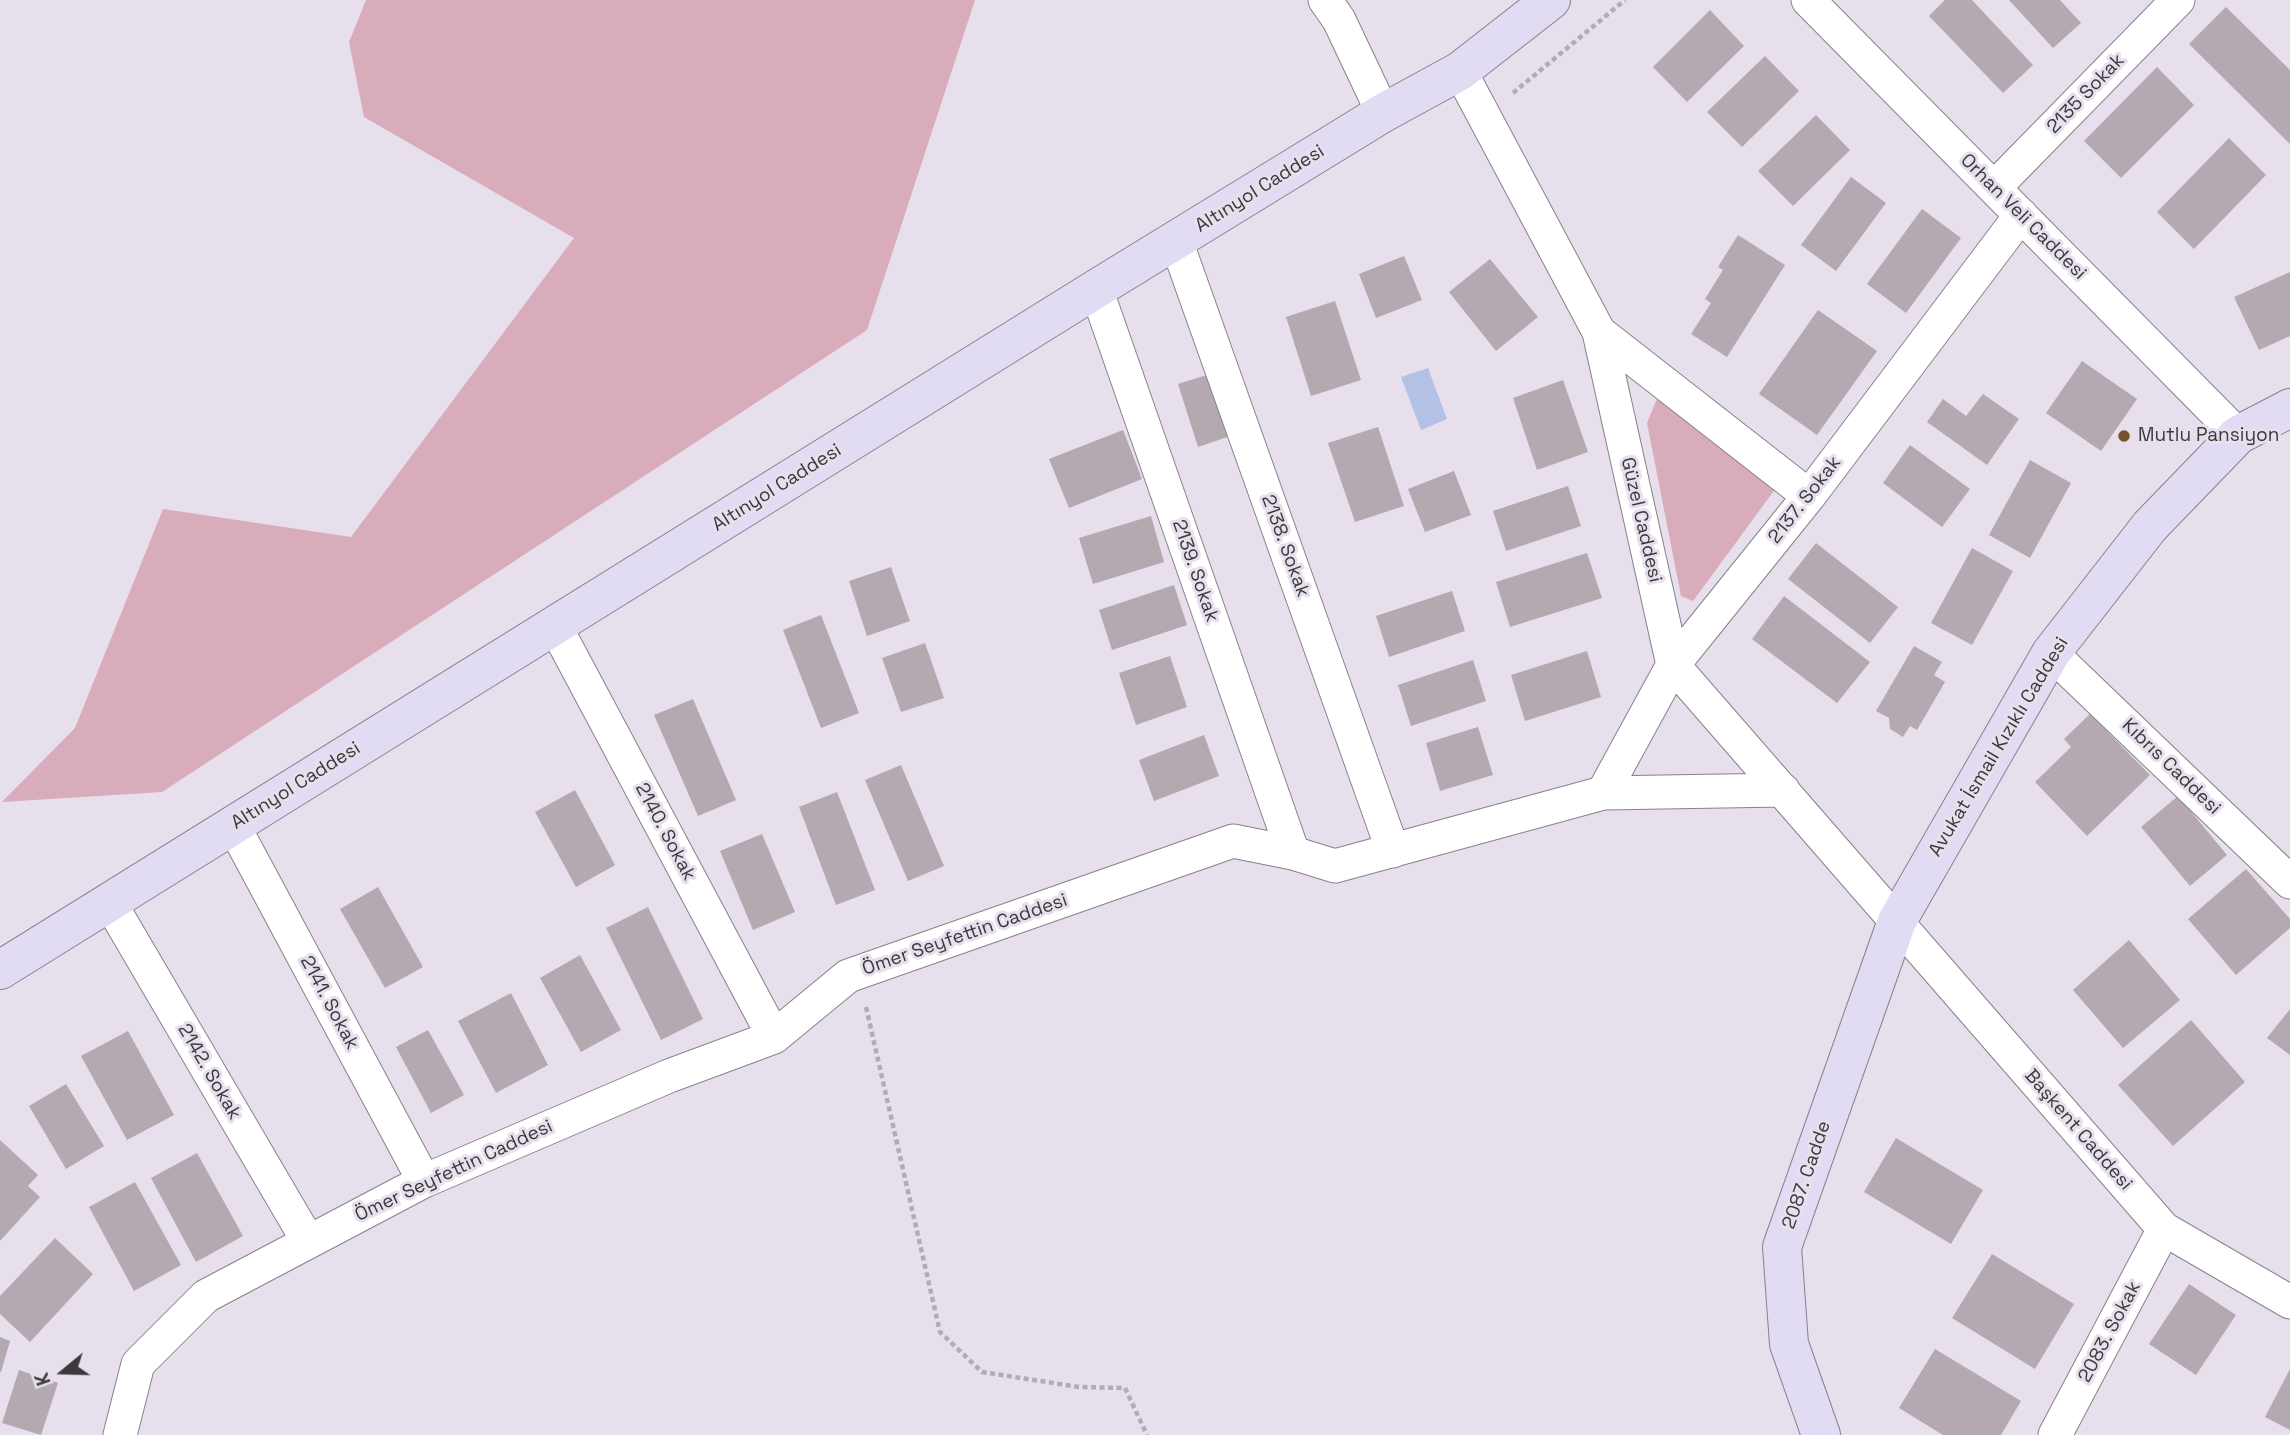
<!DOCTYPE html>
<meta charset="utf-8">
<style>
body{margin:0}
#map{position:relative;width:2290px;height:1435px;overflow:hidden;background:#e7dfec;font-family:"Space Grotesk",sans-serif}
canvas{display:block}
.north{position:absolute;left:28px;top:1337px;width:70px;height:70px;-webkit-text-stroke:5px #e7dfec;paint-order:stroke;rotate:251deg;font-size:19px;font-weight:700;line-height:28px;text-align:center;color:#3c393e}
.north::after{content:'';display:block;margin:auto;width:24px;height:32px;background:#3c393e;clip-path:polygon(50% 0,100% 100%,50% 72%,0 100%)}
</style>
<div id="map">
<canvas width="2290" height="1435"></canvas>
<div class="north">K</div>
</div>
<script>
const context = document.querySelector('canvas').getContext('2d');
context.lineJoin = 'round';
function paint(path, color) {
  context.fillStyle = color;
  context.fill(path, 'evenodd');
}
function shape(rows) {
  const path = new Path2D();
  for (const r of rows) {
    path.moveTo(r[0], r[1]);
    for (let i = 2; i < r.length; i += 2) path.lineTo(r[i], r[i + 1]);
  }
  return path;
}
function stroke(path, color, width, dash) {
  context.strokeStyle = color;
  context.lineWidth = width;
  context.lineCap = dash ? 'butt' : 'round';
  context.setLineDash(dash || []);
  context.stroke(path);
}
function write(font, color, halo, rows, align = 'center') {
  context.font = font + ' "Space Grotesk",sans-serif';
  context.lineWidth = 6;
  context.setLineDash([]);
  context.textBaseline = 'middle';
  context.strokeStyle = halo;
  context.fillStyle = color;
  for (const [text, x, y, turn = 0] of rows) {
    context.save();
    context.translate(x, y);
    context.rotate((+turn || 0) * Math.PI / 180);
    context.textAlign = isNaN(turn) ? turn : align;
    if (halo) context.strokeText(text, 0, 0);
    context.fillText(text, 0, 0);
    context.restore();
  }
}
paint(shape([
 [366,0,975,0,867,330,162,792,2,802,75,728,163,509,351,537,574,238,364,117,349,42],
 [1658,396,1776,488,1693,601,1681,596,1647,423]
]), '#d8acba');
paint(shape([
 [1428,368,1447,419,1421,430,1401,377]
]), '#b3c1e7');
paint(shape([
 [1945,0,1972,0,2033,65,2003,93,1929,16],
 [2009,0,2060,0,2081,23,2053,48],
 [2226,7,2290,70,2290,144,2189,44],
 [1710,10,1744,46,1687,102,1653,67],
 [1765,56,1799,91,1742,147,1707,112],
 [2157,67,2194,105,2121,178,2084,141],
 [1816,115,1850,150,1793,206,1758,171],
 [2229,138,2266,175,2194,249,2157,212],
 [1851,177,1886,203,1836,271,1801,245],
 [1922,209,1961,238,1906,313,1867,284],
 [1738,235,1785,265,1727,357,1691,334,1711,303,1705,299,1723,270,1718,267],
 [1404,256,1422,300,1376,318,1359,274],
 [1490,259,1538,317,1496,351,1449,292],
 [2290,272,2290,336,2259,350,2234,297],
 [1335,301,1361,380,1311,396,1286,317],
 [1818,310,1877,351,1817,435,1759,394],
 [2082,361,2137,399,2101,451,2046,413],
 [1216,372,1236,434,1198,447,1178,384],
 [1563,380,1588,452,1537,470,1513,398],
 [1983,394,2019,419,1987,465,1927,422,1943,399,1966,416],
 [1378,427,1404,506,1355,522,1328,443],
 [1123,430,1142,479,1069,508,1049,459],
 [1910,445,1970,489,1942,527,1883,483],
 [2030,460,2071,483,2030,558,1989,535],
 [1454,471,1471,515,1425,532,1408,489],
 [1568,486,1581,526,1506,551,1493,511],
 [1151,516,1164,562,1093,584,1079,538],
 [1816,543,1898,607,1870,643,1788,579],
 [1972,548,2013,571,1972,645,1931,623],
 [1587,553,1602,598,1510,627,1496,582],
 [891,567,910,621,867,636,849,581],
 [1174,585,1187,625,1112,650,1099,610],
 [1452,591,1465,631,1389,657,1376,616],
 [1784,596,1870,662,1837,703,1752,639],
 [821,615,859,713,821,728,783,630],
 [925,643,944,698,901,712,882,658],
 [1914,646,1942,662,1934,675,1945,682,1917,730,1910,726,1903,737,1890,729,1889,718,1876,711],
 [1587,651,1601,697,1525,721,1511,675],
 [1170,656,1187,707,1136,725,1119,673],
 [1473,660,1486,701,1411,726,1398,685],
 [693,699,736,800,698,816,654,715],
 [2090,714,2150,775,2087,836,2035,782,2071,747,2064,739],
 [1478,727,1493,775,1440,791,1426,743],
 [1204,735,1219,776,1154,801,1139,760],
 [901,765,944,866,908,881,865,780],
 [575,790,615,865,576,887,535,812],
 [837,792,875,890,836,905,799,807],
 [2178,796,2227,855,2190,886,2141,827],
 [762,834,795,912,753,930,720,851],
 [2246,869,2290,919,2290,928,2236,975,2188,919],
 [378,887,423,967,385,988,340,909],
 [648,907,703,1019,661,1040,606,928],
 [2129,940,2180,1000,2123,1048,2073,990],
 [580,955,621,1030,581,1052,540,978],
 [511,993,548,1065,496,1093,458,1021],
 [2290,1009,2290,1055,2267,1038],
 [2191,1020,2245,1082,2173,1146,2118,1085],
 [428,1030,464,1095,431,1113,396,1047],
 [128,1031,174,1115,127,1140,81,1056],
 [66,1084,104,1146,66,1169,29,1106],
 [1896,1138,1983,1190,1951,1244,1864,1192],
 [0,1140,38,1175,28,1186,40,1197,0,1241],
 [197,1153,243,1236,196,1262,151,1178],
 [135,1182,181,1265,134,1291,89,1207],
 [55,1238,93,1274,30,1342,0,1314,0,1296],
 [1992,1254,2074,1304,2035,1369,1952,1318],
 [2189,1284,2236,1315,2196,1375,2149,1344],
 [0,1337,10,1341,1,1372,0,1372],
 [1935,1349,2021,1401,2001,1435,1943,1435,1899,1408],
 [2290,1369,2290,1430,2265,1417],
 [19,1370,58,1383,41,1435,2,1423]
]), '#b4a8b1');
const street = shape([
 [1325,0,1339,20,1383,113],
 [1808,0,2238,435],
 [1460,71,1599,332,1673,665,2164,1229,2290,1302],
 [1994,188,2178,0],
 [1176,241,1393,851],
 [1096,289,1293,853],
 [1599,332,1809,496],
 [555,626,774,1037],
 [2051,653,2290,882],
 [1603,793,1673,665,1809,496,2021,215],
 [233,825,424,1181],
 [110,903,308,1241],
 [120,1435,138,1364,206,1296,424,1181,669,1076,774,1037,848,976,1233,841,1293,853,1335,866,1603,793,1783,790],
 [2055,1435,2164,1229]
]);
const secondary = shape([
 [0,970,1096,289,1383,113,1460,71,1551,0],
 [1821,1435,1789,1344,1782,1247,1897,921,2051,653,2150,526,2238,435,2290,408]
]);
stroke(street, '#88818c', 35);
stroke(secondary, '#88818c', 40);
stroke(shape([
 [1513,93,1625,0],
 [866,1007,940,1332,982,1372,1079,1387,1125,1388,1147,1435]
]), '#b2abb6', 4.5, [5, 3.5]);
stroke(street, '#fff', 33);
stroke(secondary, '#e1dcf3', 38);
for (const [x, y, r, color] of [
 [2124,436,7,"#77512d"]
]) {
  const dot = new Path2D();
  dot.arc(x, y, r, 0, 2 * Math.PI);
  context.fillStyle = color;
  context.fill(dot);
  stroke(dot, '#e7dfec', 2.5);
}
write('19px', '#3c393e', '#e7dfec', [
 ["2135 Sokak",2086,94,-46],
 ["Altınyol Caddesi",1260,189,-32],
 ["Orhan Veli Caddesi",2023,217,45],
 ["Altınyol Caddesi",777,488,-32],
 ["2137. Sokak",1805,500,-52],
 ["Güzel Caddesi",1641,520,77],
 ["2138. Sokak",1285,546,70],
 ["2139. Sokak",1195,571,71],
 ["Avukat İsmail Kızıklı Caddesi",1999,747,-59],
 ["Kıbrıs Caddesi",2171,767,44],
 ["Altınyol Caddesi",296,786,-32],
 ["2140. Sokak",665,832,62],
 ["Ömer Seyfettin Caddesi",965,935,-19],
 ["2141. Sokak",329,1003,62],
 ["2142. Sokak",209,1072,60],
 ["Başkent Caddesi",2078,1130,49],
 ["Ömer Seyfettin Caddesi",454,1171,-25],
 ["2087. Cadde",1807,1175,-71],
 ["2083. Sokak",2110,1332,-62]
]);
write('19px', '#3c393e', '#e7dfec', [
 ["Mutlu Pansiyon",2138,436]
], 'left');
</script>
